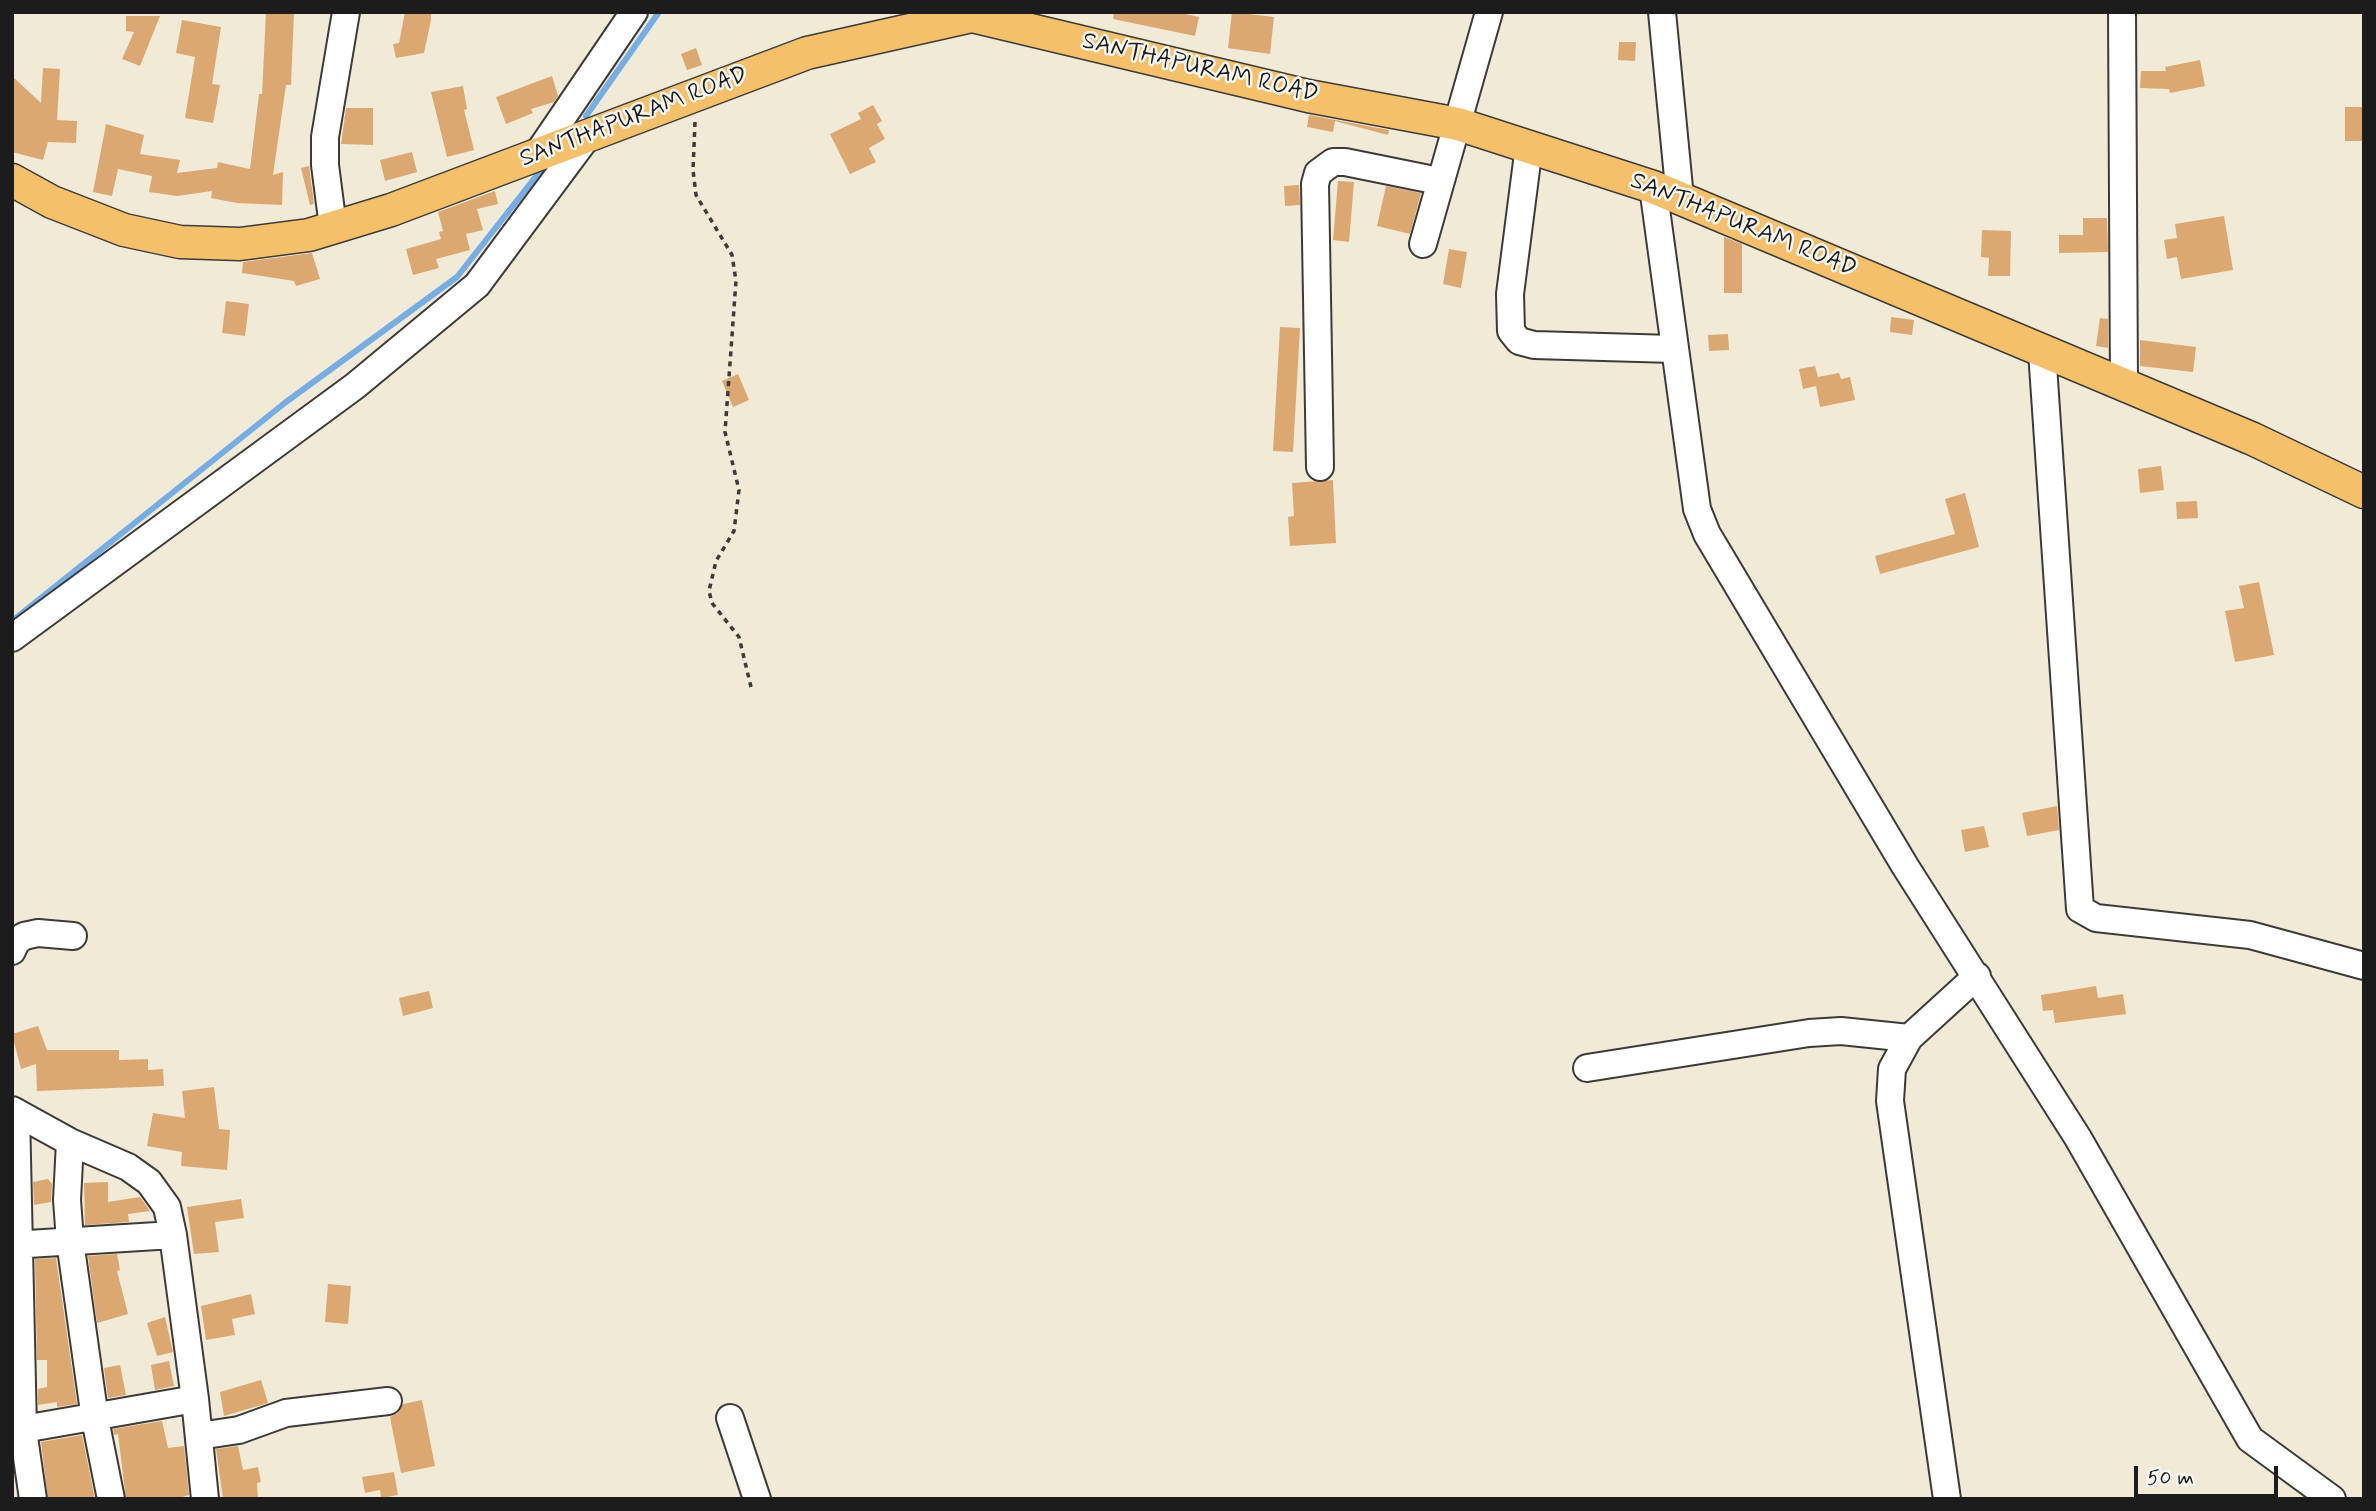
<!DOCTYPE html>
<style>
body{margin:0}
#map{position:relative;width:2376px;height:1511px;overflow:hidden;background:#f1ead6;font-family:Mynerve,sans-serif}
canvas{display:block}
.frame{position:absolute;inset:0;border:14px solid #1c1c1c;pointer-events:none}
.scale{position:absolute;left:2134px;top:1466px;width:144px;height:32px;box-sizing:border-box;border:4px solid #1c1c1c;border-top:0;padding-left:9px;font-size:21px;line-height:24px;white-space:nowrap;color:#1c1c1c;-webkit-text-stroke:5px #f6f6f2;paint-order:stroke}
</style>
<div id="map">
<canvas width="2376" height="1511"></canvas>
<div class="frame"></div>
<div class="scale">50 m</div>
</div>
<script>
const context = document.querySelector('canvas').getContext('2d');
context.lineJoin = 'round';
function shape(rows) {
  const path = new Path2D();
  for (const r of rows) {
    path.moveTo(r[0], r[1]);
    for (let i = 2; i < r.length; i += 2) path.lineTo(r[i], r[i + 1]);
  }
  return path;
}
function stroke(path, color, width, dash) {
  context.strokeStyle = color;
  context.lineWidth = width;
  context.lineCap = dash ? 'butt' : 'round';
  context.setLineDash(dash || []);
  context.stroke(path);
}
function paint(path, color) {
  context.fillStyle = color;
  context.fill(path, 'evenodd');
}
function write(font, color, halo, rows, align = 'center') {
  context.font = font + ' Mynerve,sans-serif';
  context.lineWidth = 5;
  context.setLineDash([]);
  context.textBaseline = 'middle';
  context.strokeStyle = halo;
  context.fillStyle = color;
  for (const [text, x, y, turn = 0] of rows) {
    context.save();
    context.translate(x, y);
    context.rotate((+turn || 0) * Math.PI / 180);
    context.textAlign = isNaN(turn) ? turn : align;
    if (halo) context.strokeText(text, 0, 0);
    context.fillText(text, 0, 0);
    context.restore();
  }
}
stroke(shape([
 [586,116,659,12],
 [12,621,286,402,457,277,545,165]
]), '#75ade4', 6);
paint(shape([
 [266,12,294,12,291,85,286,85,273,175,283,172,282,205,237,203,211,198,212,191,177,196,149,192,152,176,118,169,112,196,93,192,106,124,144,135,140,154,180,160,177,173,217,168,218,162,250,169,259,94,262,94],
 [405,12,431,12,431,20,424,53,396,58,393,44,399,43],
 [1114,12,1176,12,1199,17,1195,36,1113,19],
 [1232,12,1274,17,1270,54,1228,48],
 [126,16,160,16,140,66,122,59,134,32,126,31],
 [182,20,221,27,212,84,220,85,213,123,185,118,195,57,176,53],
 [1619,42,1636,42,1635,61,1618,60],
 [696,48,702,65,687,70,681,54],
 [2200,60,2205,86,2170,93,2169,89,2140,88,2141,71,2166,71,2165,67],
 [43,68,60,69,57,120,77,121,76,143,48,142,43,160,12,152,12,76,41,103],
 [552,76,558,96,554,102,531,109,533,113,506,124,496,97],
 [463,86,467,109,464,110,474,150,447,157,431,92],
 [873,105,882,121,877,124,885,139,869,148,876,162,850,174,830,134,861,119,858,113],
 [2345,107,2364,107,2364,141,2345,141],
 [346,108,373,108,373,145,341,144],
 [1309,115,1389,130,1388,135,1335,121,1333,132,1307,127],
 [412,152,417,172,385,181,380,160],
 [309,166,314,204,310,205,301,168],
 [1338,181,1354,182,1349,242,1333,240],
 [1299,185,1300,205,1285,206,1284,186],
 [1386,186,1421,193,1410,234,1377,226],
 [495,191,498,204,477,209,483,230,466,234,470,250,436,259,439,268,413,275,406,249,441,239,439,232,443,231,438,212],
 [2224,216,2233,270,2181,279,2177,257,2167,259,2164,240,2177,238,2175,224],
 [2083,218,2107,218,2108,252,2059,253,2059,235,2083,235],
 [1982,230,2011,231,2010,276,1988,276,1989,258,1981,257],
 [1724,237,1742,244,1742,293,1724,293],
 [1449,249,1467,252,1461,288,1443,284],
 [312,253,320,279,296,286,294,281,242,273,243,262],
 [226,301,249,304,245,336,222,333],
 [1891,317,1914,320,1912,335,1890,332],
 [2100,318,2108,319,2108,348,2096,346],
 [1280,327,1300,328,1293,452,1273,451],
 [1728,334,1729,350,1709,351,1708,335],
 [2140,340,2196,347,2193,372,2140,366],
 [1815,366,1818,377,1839,373,1841,379,1850,377,1855,400,1820,407,1816,386,1803,389,1799,369],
 [738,374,749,400,733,407,722,381],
 [2161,466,2164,490,2140,493,2138,469],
 [1333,480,1336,543,1290,546,1288,517,1294,516,1292,483],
 [1965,493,1979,547,1880,574,1875,556,1955,534,1945,499],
 [2197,501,2198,518,2177,519,2176,502],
 [2259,582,2274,655,2235,662,2225,611,2244,608,2239,586],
 [2057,806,2059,830,2027,836,2022,813],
 [1984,826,1989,847,1965,852,1961,830],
 [2096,986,2098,998,2123,994,2126,1014,2055,1023,2053,1010,2043,1011,2041,995],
 [429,991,433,1008,403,1016,399,998],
 [38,1026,47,1050,119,1050,119,1060,148,1059,148,1070,163,1069,164,1086,37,1091,36,1064,21,1069,12,1034],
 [214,1087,219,1129,230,1130,227,1170,181,1166,182,1152,147,1146,153,1113,185,1118,182,1091],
 [48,1179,52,1184,51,1202,34,1205,33,1182],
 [108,1182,108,1202,140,1197,150,1211,128,1214,129,1222,85,1225,84,1183],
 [241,1199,244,1218,215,1222,219,1252,194,1254,187,1207],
 [117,1254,120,1270,117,1271,128,1314,97,1323,88,1256],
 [56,1258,77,1404,57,1407,57,1402,38,1405,38,1389,47,1387,47,1360,37,1360,35,1259],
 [328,1284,351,1286,348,1324,325,1322],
 [251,1294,255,1314,232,1319,235,1335,206,1340,201,1306],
 [165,1317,173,1352,157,1356,147,1323],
 [169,1361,174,1386,155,1390,151,1365],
 [120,1365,126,1395,108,1398,104,1368],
 [261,1380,268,1403,224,1416,220,1392],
 [422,1400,435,1466,401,1473,390,1417,398,1413,403,1404],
 [162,1421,168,1448,184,1446,189,1495,176,1499,126,1499,118,1434,114,1435,113,1429],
 [82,1435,95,1499,48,1499,41,1442],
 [238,1446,243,1470,258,1467,261,1482,257,1483,258,1499,223,1499,216,1449],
 [394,1472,398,1495,381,1498,380,1490,365,1493,362,1477]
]), '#dca872');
const minor = shape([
 [1662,12,1680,198],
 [2122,12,2124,385],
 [1529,146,1510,294,1511,331,1519,341,1534,345,1673,349],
 [536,156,634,12],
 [1653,187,1697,509,1707,534,1905,866,2078,1138,2250,1439,2332,1499],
 [333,227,325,165,325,137,346,12],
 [1423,244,1489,12],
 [2042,351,2080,909,2096,918,2250,935,2364,966],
 [1320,467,1315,184,1318,173,1333,162,1345,162,1439,181],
 [12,638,355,386,477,285,590,133],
 [12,951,16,942,24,936,38,933,73,936],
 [1587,1068,1809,1033,1841,1031,1909,1038],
 [12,1110,70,1142,128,1167,149,1182,167,1207,173,1235,195,1399,205,1499],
 [16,1112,23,1430,33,1499],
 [70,1142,67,1200,70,1241,95,1419,111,1499],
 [12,1245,173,1235],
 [730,1418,757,1499],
 [12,1431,195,1399],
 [199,1436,239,1430,286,1413,388,1401],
 [1947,1499,1890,1101,1892,1069,1909,1038,1977,976]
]);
const major = shape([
 [12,180,52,202,124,230,180,242,240,244,309,235,391,210,807,53,972,16,1308,96,1458,124,1653,187,2253,439,2364,492]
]);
stroke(minor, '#3c3b38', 30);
stroke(major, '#3c3b38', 35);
stroke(shape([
 [695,122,693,170,696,195,732,255,736,281,725,432,739,490,734,531,716,561,709,591,712,603,739,637,751,687]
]), '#3c3b38', 3.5, [5, 5]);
stroke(minor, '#fff', 26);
stroke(major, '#f4c16a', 32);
write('24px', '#1c1c1c', '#f6f6f2', [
 ["SANTHAPURAM ROAD",1200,69,13],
 ["SANTHAPURAM ROAD",634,118,-21],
 ["SANTHAPURAM ROAD",1743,226,22]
]);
</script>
